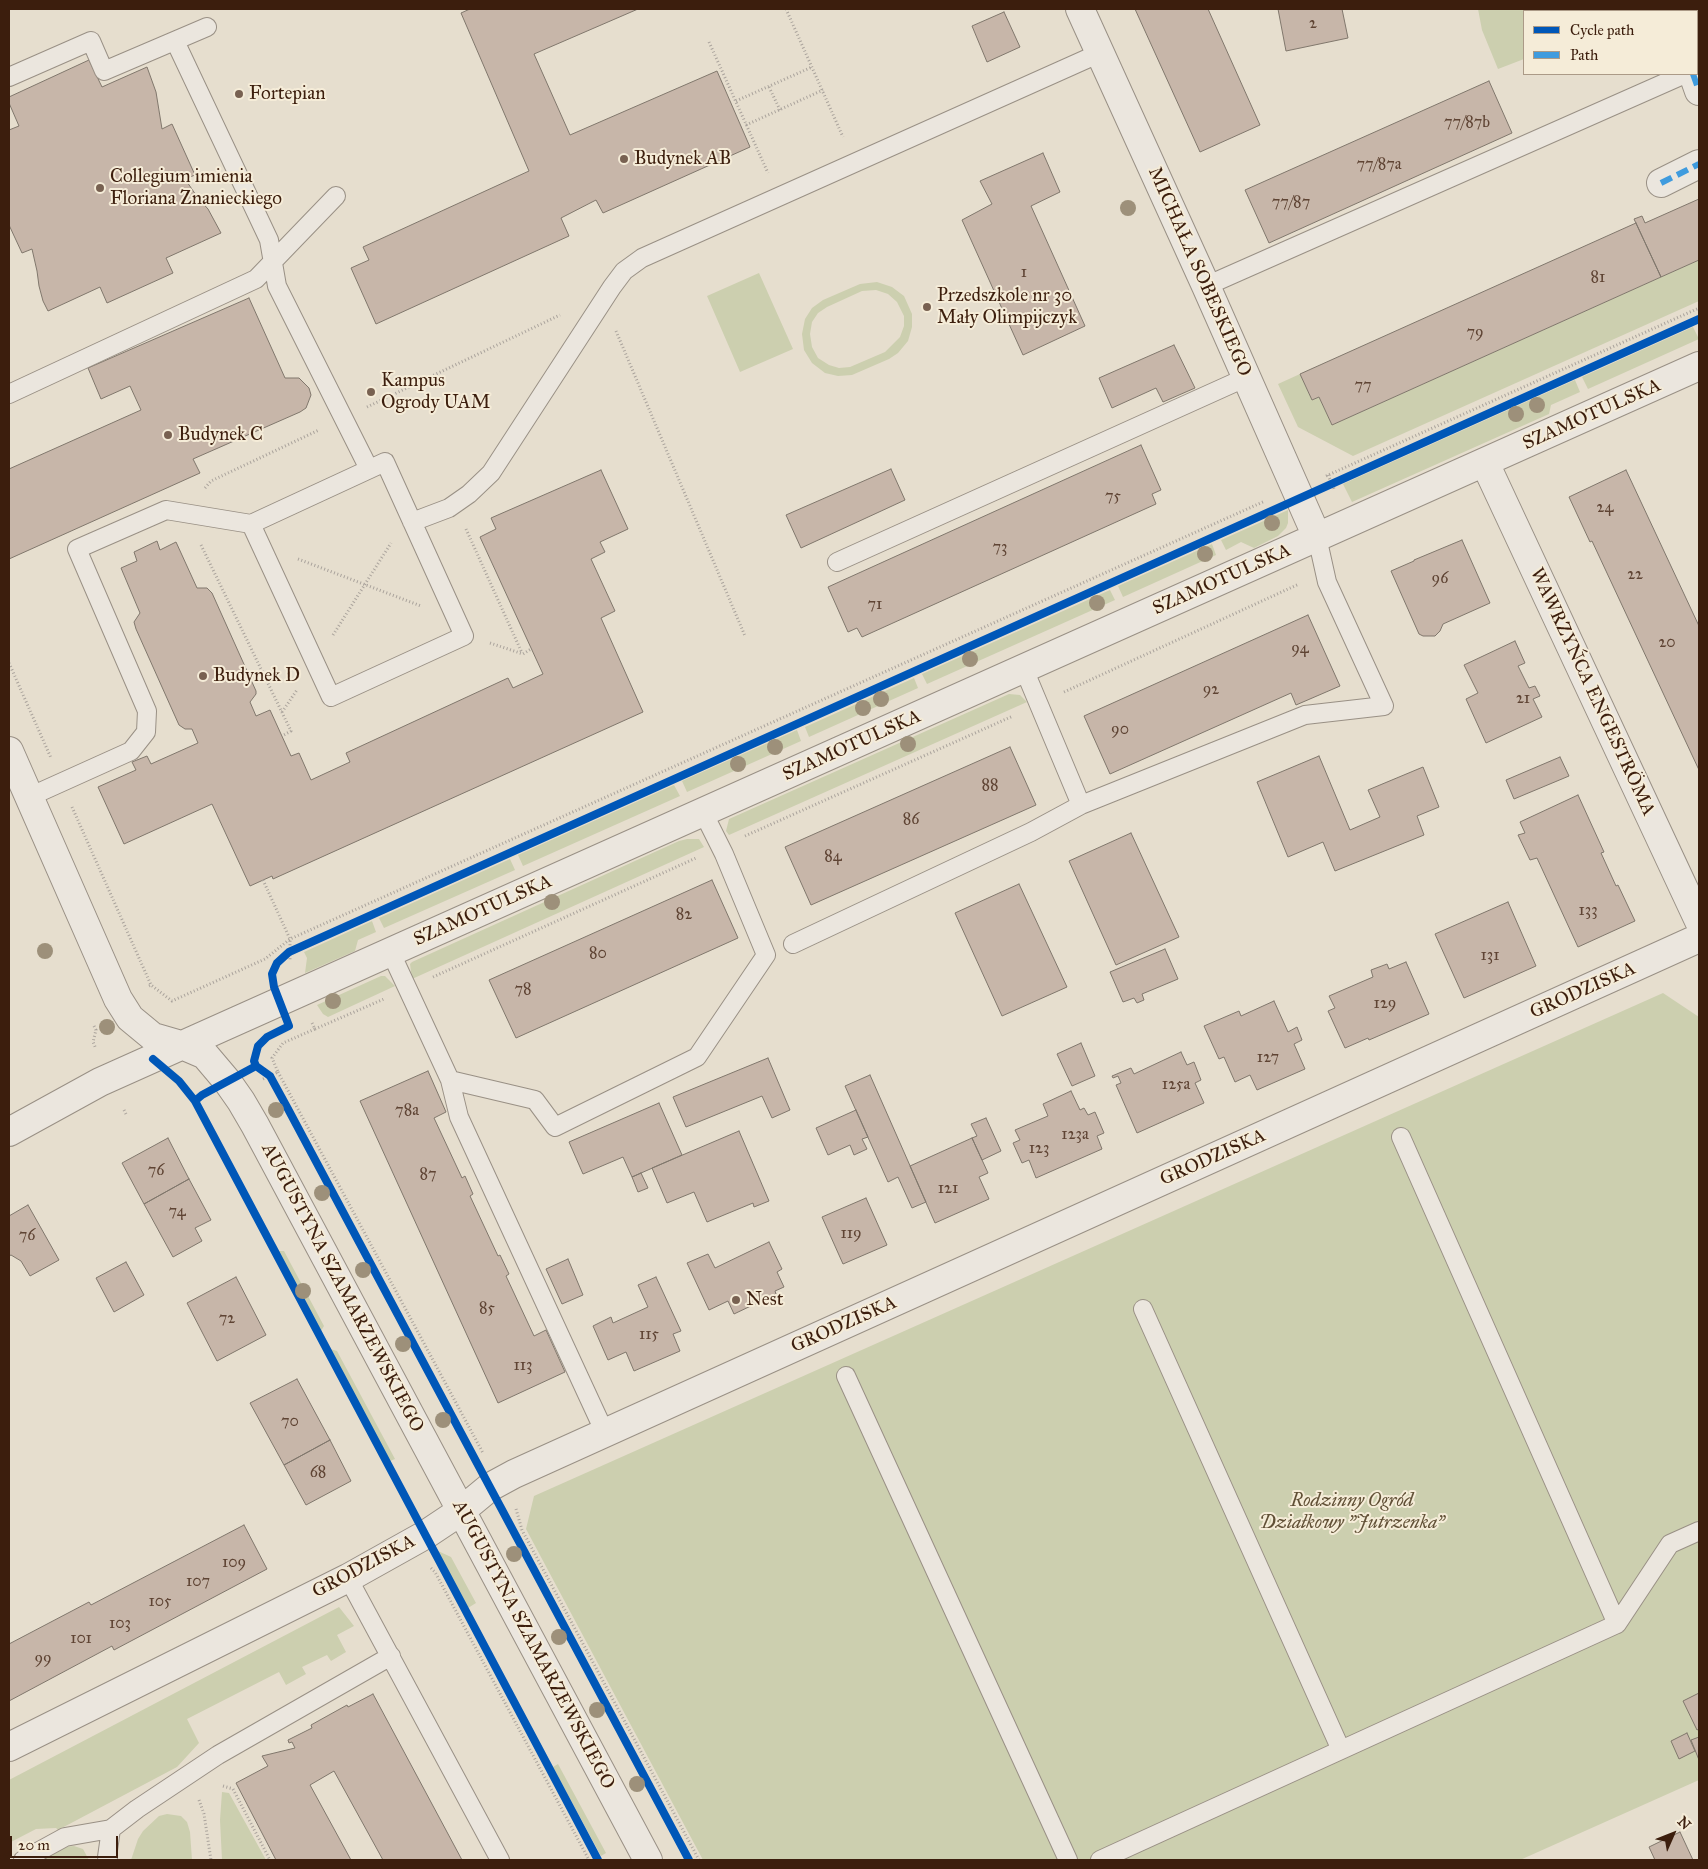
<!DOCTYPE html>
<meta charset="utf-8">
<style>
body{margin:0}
#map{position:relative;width:1708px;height:1869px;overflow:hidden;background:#e6dece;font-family:"IM FELL Great Primer",serif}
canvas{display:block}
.frame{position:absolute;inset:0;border:10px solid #3c1e0d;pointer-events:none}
.legend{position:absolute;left:1523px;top:10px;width:175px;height:65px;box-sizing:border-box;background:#f5ecd8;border:1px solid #ab9a87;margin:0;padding:6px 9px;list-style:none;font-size:15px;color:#3c1e0d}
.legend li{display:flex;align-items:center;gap:10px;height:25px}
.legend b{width:25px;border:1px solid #ab9a87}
.north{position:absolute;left:1648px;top:1809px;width:50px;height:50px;-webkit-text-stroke:4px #f5ecd8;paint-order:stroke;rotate:46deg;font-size:14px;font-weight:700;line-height:20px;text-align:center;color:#3c1e0d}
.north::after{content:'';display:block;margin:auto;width:18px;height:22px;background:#3c1e0d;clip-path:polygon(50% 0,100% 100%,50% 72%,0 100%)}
.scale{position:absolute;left:10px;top:1836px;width:108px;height:22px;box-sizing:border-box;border:2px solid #3c1e0d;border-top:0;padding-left:6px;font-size:15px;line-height:18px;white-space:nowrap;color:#3c1e0d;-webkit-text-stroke:4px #f5ecd8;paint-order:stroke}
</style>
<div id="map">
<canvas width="1708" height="1869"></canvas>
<div class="frame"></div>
<ul class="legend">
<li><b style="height:6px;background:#0057b8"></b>Cycle path</li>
<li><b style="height:6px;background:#3f9bde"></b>Path</li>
</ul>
<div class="north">N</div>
<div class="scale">20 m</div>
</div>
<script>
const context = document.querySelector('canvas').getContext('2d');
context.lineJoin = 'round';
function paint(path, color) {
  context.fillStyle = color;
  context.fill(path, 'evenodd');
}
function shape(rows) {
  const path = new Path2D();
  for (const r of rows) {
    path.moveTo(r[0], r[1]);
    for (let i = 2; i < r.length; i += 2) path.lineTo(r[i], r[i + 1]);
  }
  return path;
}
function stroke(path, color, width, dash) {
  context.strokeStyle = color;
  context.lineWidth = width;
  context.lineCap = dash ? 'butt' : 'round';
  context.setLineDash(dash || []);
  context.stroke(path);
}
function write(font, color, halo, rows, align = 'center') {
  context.font = font + ' "IM FELL Great Primer",serif';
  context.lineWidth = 4;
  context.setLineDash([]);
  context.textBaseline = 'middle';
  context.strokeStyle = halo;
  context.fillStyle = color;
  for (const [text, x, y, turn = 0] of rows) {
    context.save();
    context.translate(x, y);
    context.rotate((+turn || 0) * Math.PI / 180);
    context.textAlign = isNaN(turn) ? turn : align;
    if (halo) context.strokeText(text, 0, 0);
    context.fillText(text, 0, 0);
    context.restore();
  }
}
paint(shape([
 [1478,9,1565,9,1566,11,1524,11,1524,59,1498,69,1482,30],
 [1699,260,1699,301,1353,456,1298,427,1278,384,1300,374,1312,400,1319,397,1332,425],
 [759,273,793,349,740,372,707,296],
 [877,282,892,287,904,296,912,314,912,327,908,341,898,353,889,359,852,375,838,376,825,373,812,363,804,350,802,334,805,319,812,308,823,300,860,284],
 [876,290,888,294,897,302,904,316,904,326,900,337,885,352,850,367,839,368,829,365,818,358,812,347,810,334,812,322,818,313,827,307,862,291],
 [1693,327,1699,339,1588,389,1582,377],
 [1575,380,1580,392,1551,405,1549,414,1352,502,1343,484],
 [1288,510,1288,523,1286,528,1278,536,1254,548,1241,542,1226,550,1221,540],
 [1212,544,1216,555,1123,597,1118,586],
 [1110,590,1115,600,927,684,922,674],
 [914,678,918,688,809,737,805,727],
 [1009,694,1020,695,1027,702,729,835,726,831,729,819],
 [797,730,801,741,687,792,682,781],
 [674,785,680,796,523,866,518,855],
 [687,839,699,839,704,847,412,979,410,964,412,962,679,841],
 [510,859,515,870,384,928,379,918],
 [372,921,376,932,358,940,355,951,305,973,307,958,304,952],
 [381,976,385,976,395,986,328,1017,323,1014,317,1005],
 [1663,993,1699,1017,1699,1780,1520,1860,703,1860,526,1529,534,1496],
 [278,1251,284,1251,324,1326,321,1331],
 [330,1349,337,1351,395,1459,390,1461],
 [438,1551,451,1557,476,1603,468,1608],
 [339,1607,354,1626,337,1635,346,1652,331,1661,327,1655,302,1667,306,1674,286,1685,279,1672,187,1719,199,1743,177,1767,58,1830,56,1828,36,1829,9,1843,9,1780],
 [558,1764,606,1853,601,1856,553,1767],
 [222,1792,229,1793,266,1860,222,1860,220,1820],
 [167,1814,181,1816,187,1822,190,1832,192,1860,131,1860,138,1839,143,1831,159,1816],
 [74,1846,83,1849,89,1860,40,1860,64,1847]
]), '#cccfaf');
const building = shape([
 [470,9,638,9,534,54,570,135,717,71,750,147,603,213,596,200,561,218,569,236,376,324,351,268,369,260,363,247,529,171,461,13,470,9],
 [1135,9,1208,9,1260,125,1200,152,1135,9],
 [1278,9,1342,9,1348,38,1286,51,1278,9],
 [1004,12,1020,47,987,62,972,26,1004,12],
 [89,60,102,87,147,67,156,92,162,129,172,124,195,175,185,179,198,198,208,209,221,233,166,258,173,273,107,303,100,287,48,311,43,301,39,286,37,271,32,249,22,253,9,225,9,130,19,126,9,103,9,97,89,60],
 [1489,81,1512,133,1269,243,1245,190,1489,81],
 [1043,153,1060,192,1031,206,1085,326,1023,355,962,220,992,204,980,181,1043,153],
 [1699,199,1699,260,1661,277,1634,219,1642,216,1645,223,1699,199],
 [1636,223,1661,277,1332,425,1319,397,1312,400,1300,374,1636,223],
 [249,298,285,378,299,378,309,388,311,395,306,408,300,412,193,459,200,473,9,559,9,469,141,410,130,386,101,399,88,368,249,298],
 [1174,345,1195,388,1163,402,1156,388,1112,408,1099,378,1174,345],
 [1141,445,1161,490,1152,494,1156,504,862,637,857,628,848,632,828,587,1141,445],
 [891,469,905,500,801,548,786,515,891,469],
 [601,470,628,529,600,542,605,552,591,559,615,611,601,618,643,712,273,879,272,876,250,886,212,804,124,844,98,787,136,770,132,762,147,756,151,764,198,743,192,729,185,729,179,725,136,629,134,622,140,613,121,568,137,561,134,552,157,541,160,550,176,542,197,588,207,588,212,593,256,691,256,694,250,702,256,716,270,710,291,756,299,753,311,780,350,762,346,753,508,678,513,688,543,674,480,537,496,529,491,518,601,470],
 [1626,470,1699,626,1699,770,1592,541,1590,542,1569,497,1626,470],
 [1462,540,1490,603,1443,624,1440,631,1435,636,1423,636,1419,634,1391,571,1414,561,1414,560,1462,540],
 [1308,615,1340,686,1296,705,1291,693,1110,774,1084,716,1308,615],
 [1515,641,1525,663,1518,666,1529,688,1535,686,1540,696,1533,699,1542,717,1486,743,1466,699,1478,693,1464,665,1515,641],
 [1010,747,1036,805,811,905,785,847,1010,747],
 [1319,756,1350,830,1380,817,1368,790,1423,767,1439,807,1417,816,1424,835,1335,871,1323,842,1288,857,1257,782,1319,756],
 [1560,757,1569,776,1514,799,1506,780,1560,757],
 [1578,795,1604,852,1601,853,1616,886,1618,885,1635,921,1578,947,1537,858,1530,860,1518,835,1525,833,1520,822,1578,795],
 [1131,833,1179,937,1116,965,1069,861,1131,833],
 [712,880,738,938,516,1038,489,980,712,880],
 [1019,884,1067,987,1002,1016,955,913,1019,884],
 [1508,902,1536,966,1464,998,1435,934,1508,902],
 [1165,949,1178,979,1142,994,1144,1000,1137,1003,1134,998,1123,1002,1110,972,1165,949],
 [1406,962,1429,1014,1369,1040,1368,1038,1345,1048,1328,1011,1335,1008,1329,996,1373,977,1371,970,1387,964,1389,969,1406,962],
 [1274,1001,1288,1032,1297,1027,1302,1040,1294,1044,1305,1069,1257,1090,1250,1075,1235,1082,1224,1057,1219,1059,1204,1026,1239,1011,1241,1016,1274,1001],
 [1081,1043,1095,1076,1072,1086,1057,1054,1081,1043],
 [1181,1052,1187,1065,1194,1062,1201,1080,1195,1083,1204,1103,1137,1133,1116,1085,1121,1083,1118,1076,1113,1078,1112,1076,1131,1068,1134,1074,1181,1052],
 [768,1058,790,1110,772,1118,762,1096,686,1127,673,1097,768,1058],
 [428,1071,446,1112,434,1118,462,1178,465,1176,473,1194,470,1196,498,1256,500,1255,509,1274,506,1276,534,1336,546,1330,565,1372,498,1403,360,1101,428,1071],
 [870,1075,926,1202,912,1208,898,1177,888,1182,845,1086,870,1075],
 [1071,1091,1080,1110,1084,1108,1088,1115,1095,1112,1104,1133,1097,1136,1102,1149,1036,1178,1029,1160,1022,1163,1013,1143,1020,1140,1015,1130,1048,1116,1043,1104,1071,1091],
 [659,1103,682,1155,632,1177,623,1157,583,1174,569,1142,659,1103],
 [856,1110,868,1137,862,1139,867,1149,854,1155,850,1145,828,1155,816,1128,856,1110],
 [986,1118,1001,1151,982,1160,972,1138,977,1136,971,1124,986,1118],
 [739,1131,769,1201,754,1207,753,1203,707,1222,694,1192,667,1203,652,1168,739,1131],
 [168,1138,189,1179,144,1204,122,1163,168,1138],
 [972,1138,988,1173,979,1177,989,1199,935,1223,910,1166,972,1138],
 [641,1173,648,1188,638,1192,632,1177,641,1173],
 [189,1179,211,1220,195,1228,202,1241,173,1257,144,1204,189,1179],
 [866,1198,887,1245,843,1264,822,1217,866,1198],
 [28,1205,59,1260,30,1276,21,1261,11,1255,9,1256,9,1216,28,1205],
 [769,1242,782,1269,777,1272,784,1287,775,1291,776,1294,734,1314,728,1301,709,1310,687,1263,708,1254,715,1268,769,1242],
 [568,1259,583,1295,562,1304,546,1269,568,1259],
 [126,1262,144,1295,114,1312,96,1278,126,1262],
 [236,1277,266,1335,217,1361,187,1303,236,1277],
 [656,1277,681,1331,673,1334,680,1351,634,1371,626,1352,608,1360,593,1326,611,1317,613,1323,648,1307,638,1285,656,1277],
 [297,1379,330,1440,284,1465,250,1403,297,1379],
 [330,1440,351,1481,306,1505,284,1465,330,1440],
 [244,1525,267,1569,114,1650,112,1646,9,1701,9,1644,89,1602,91,1605,244,1525],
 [1699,1693,1699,1729,1697,1730,1683,1701,1699,1693],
 [373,1694,462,1860,383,1860,334,1771,310,1785,351,1860,276,1860,236,1783,268,1766,262,1756,295,1748,292,1742,289,1743,288,1740,312,1728,311,1725,347,1705,348,1707,373,1694],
 [1687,1733,1695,1751,1679,1759,1671,1741,1687,1733],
 [1699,1737,1699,1760,1691,1740,1699,1737],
 [1680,1832,1693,1860,1655,1860,1649,1847,1680,1832]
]);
paint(building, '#c7b6a9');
stroke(building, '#80776c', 1);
const service = shape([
 [175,41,269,240,277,286,369,469],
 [9,77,91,41,104,71,207,27],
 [1206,286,1685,74],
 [9,394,256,279,336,196],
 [412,522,449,508,469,494,491,473,612,287,624,271,642,258,1100,53],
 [837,562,1247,377],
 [1024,669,1081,805,1305,715,1384,706,1327,582,1317,537],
 [29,797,131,751,146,732,147,711,77,549,166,510,251,524,385,462,464,636,331,697,251,524],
 [793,944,1031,832,1081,805],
 [391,953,450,1080,535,1100,555,1127,697,1057,766,955,724,854,703,812],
 [450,1080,459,1117,605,1433],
 [1401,1137,1617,1624],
 [1143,1309,1341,1750],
 [846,1376,1068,1860],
 [348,1578,500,1860],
 [23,1860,65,1837,111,1829],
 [108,1860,107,1857,111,1829,137,1809,218,1755,391,1656],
 [1100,1860,1617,1624,1670,1544,1699,1531]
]);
const minor = shape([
 [1080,9,1206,286,1317,537],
 [1664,9,1665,11],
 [1693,74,1699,91],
 [1661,183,1699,164],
 [1485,463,1699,921],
 [9,751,118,999,130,1018,153,1037,184,1046,205,1055,227,1081,241,1101,255,1125,648,1860],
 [9,1132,100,1082,1699,366],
 [9,1747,348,1578,425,1535,461,1511,490,1487,514,1474,1699,938]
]);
stroke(service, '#999085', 20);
stroke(minor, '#999085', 30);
stroke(shape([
 [786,9,843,137],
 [709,42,768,173],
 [769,87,780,110],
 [736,101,812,67],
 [746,125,823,90],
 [616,331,745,636],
 [367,407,560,315],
 [1328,475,1335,491],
 [1326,476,1699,308],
 [205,488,211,481,319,430],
 [466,529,522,653],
 [201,545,291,731,282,736],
 [298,559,421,606],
 [333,635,391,543],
 [490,643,523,654,531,649],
 [9,663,51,758],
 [1064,692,1299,584],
 [282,712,297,690],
 [72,807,151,985],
 [745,836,1013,716],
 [263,880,290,939,1265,501],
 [433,977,696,858],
 [149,986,151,985,172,1001,265,959,290,939,290,961],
 [94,1026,96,1030,93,1042,96,1049],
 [315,1029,384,999],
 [278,1072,483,1453],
 [263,1079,278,1072,272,1058,283,1043,315,1029,312,1023],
 [124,1110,126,1114],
 [516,1509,522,1530,699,1860],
 [431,1568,435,1572,589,1860],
 [223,1786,233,1789,270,1860],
 [199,1800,204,1814,211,1860]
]), '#aaa39c', 3, [1, 2.5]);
stroke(service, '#ebe6de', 18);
stroke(minor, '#ebe6de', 28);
stroke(shape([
 [1664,9,1665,11],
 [1693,74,1699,91],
 [1661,183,1699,164]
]), '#3f9bde', 6, [12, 6]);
stroke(shape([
 [153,1059,179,1081,195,1101,598,1860],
 [256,1066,270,1076,288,1109,689,1860],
 [195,1101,202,1095,256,1066,254,1061,258,1046,267,1037,289,1026,274,987,272,974,277,963,289,952,1699,319]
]), '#0057b8', 8);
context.fillStyle = '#9d907a';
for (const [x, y] of [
 [1128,208],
 [1537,405],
 [1516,414],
 [1272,523],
 [1205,554],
 [1097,603],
 [970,659],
 [881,699],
 [863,708],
 [908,744],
 [775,747],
 [738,764],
 [552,902],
 [45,951],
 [333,1001],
 [107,1027],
 [276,1110],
 [322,1193],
 [363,1270],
 [303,1291],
 [403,1344],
 [443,1420],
 [514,1554],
 [559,1637],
 [597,1710],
 [637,1784]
]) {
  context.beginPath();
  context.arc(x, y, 8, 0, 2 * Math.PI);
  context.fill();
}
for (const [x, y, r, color] of [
 [239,94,5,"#786151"],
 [624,159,5,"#786151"],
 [100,188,5,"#786151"],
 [927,307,5,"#786151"],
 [371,392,5,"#786151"],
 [168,435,5,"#786151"],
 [203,676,5,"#786151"],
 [736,1300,5,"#786151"]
]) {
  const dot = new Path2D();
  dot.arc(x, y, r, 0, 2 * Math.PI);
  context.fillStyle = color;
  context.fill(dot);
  stroke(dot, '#f5ecd8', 2);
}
write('16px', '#5f4434', null, [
 ["2",1313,24],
 ["77/87b",1467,123],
 ["77/87a",1379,165],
 ["77/87",1291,203],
 ["1",1024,273],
 ["81",1598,278],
 ["79",1475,333],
 ["77",1363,386],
 ["75",1113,497],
 ["24",1605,508],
 ["73",1000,548],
 ["22",1635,575],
 ["96",1440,579],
 ["71",875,605],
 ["20",1667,643],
 ["94",1300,649],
 ["92",1211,690],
 ["21",1523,699],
 ["90",1120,730],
 ["88",990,786],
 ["86",911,820],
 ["84",833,857],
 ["133",1588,911],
 ["82",684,915],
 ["80",598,954],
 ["131",1490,956],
 ["78",523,990],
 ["129",1385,1004],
 ["127",1268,1058],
 ["125a",1176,1085],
 ["78a",407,1111],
 ["123a",1075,1135],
 ["123",1039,1149],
 ["76",156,1171],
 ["87",428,1175],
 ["121",948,1189],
 ["74",177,1212],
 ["119",851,1234],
 ["76",27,1236],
 ["85",487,1309],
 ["72",227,1319],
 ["115",649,1335],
 ["113",523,1366],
 ["70",290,1422],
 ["68",318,1473],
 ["109",234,1563],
 ["107",198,1582],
 ["105",160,1602],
 ["103",120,1624],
 ["101",81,1639],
 ["99",43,1659]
]);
write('19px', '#3c1e0d', '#f5ecd8', [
 ["Fortepian",249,94],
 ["Budynek AB",634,159],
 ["Collegium imienia",110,177],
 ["Floriana Znanieckiego",110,199],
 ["Przedszkole nr 30",937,296],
 ["Mały Olimpijczyk",937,318],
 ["Kampus",381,381],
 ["Ogrody UAM",381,403],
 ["Budynek C",178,435],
 ["Budynek D",213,676],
 ["Nest",746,1300]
], 'left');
write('19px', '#3c1e0d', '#f5ecd8', [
 ["MICHAŁA SOBESKIEGO",1199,272,66],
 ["SZAMOTULSKA",1592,415,-24],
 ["SZAMOTULSKA",1222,580,-24],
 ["WAWRZYŃCA ENGESTRÖMA",1592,692,65],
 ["SZAMOTULSKA",852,746,-24],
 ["SZAMOTULSKA",483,911,-24],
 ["GRODZISKA",1583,991,-24],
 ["GRODZISKA",1213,1158,-24],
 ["AUGUSTYNA SZAMARZEWSKIEGO",342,1288,62],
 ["GRODZISKA",844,1325,-24],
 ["GRODZISKA",364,1567,-28],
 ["AUGUSTYNA SZAMARZEWSKIEGO",533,1645,62]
]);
write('italic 19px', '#615036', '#f5ecd8', [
 ["Rodzinny Ogród",1352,1501],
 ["Działkowy \"Jutrzenka\"",1352,1523]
]);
</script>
